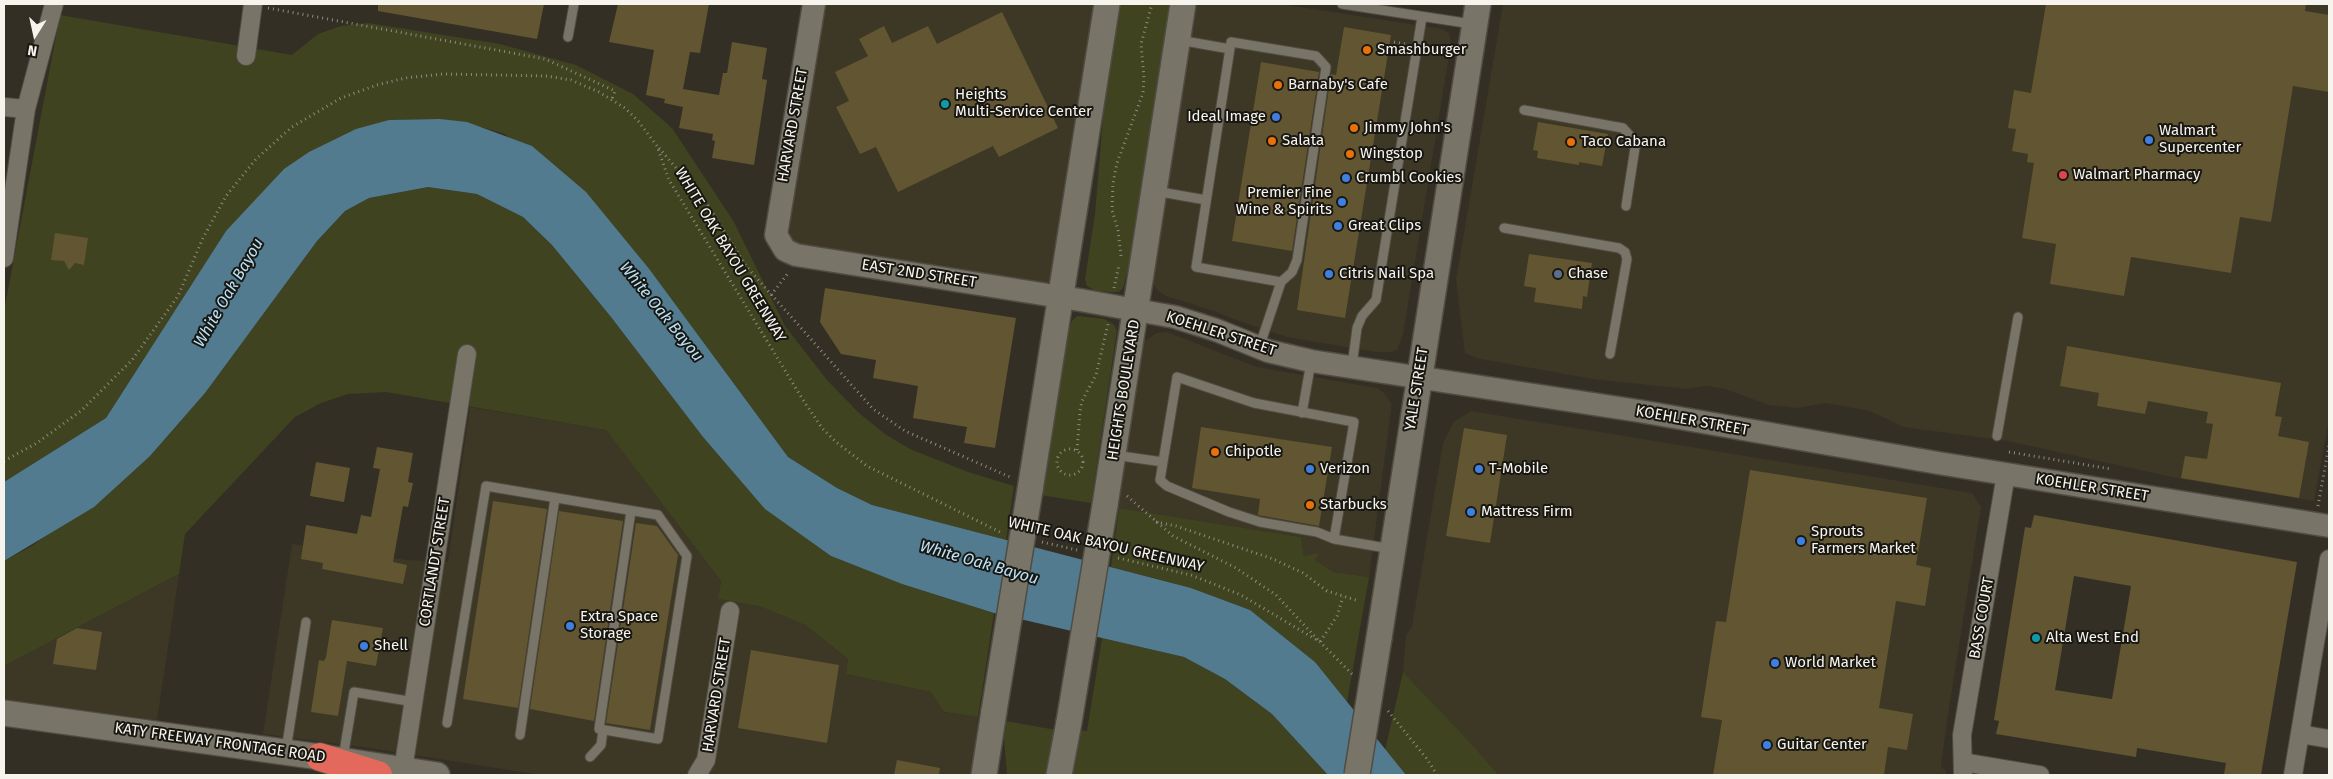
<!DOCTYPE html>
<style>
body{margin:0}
#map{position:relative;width:2333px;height:779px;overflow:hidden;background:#332f24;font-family:"Fira Sans",sans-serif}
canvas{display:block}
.frame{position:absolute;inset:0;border:5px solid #f7f4ed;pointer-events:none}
.north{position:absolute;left:10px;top:10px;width:50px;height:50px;-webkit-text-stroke:4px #191712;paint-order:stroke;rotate:190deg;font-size:14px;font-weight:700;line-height:20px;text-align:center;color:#f7f4ed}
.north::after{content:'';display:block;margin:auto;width:18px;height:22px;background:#f7f4ed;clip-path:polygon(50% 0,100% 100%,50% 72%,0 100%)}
</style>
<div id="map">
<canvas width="2333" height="779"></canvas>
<div class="frame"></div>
<div class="north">N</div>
</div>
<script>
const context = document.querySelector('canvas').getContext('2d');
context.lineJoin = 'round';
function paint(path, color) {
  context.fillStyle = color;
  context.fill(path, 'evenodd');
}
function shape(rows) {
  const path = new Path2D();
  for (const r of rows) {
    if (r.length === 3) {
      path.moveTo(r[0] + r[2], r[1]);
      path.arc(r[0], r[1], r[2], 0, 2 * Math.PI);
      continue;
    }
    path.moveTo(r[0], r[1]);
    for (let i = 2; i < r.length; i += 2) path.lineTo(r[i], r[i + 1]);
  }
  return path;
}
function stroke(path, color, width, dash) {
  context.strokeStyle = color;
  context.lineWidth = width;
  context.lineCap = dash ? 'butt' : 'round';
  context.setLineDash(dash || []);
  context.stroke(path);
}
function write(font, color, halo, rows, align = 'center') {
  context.font = font + ' "Fira Sans",sans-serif';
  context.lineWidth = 4;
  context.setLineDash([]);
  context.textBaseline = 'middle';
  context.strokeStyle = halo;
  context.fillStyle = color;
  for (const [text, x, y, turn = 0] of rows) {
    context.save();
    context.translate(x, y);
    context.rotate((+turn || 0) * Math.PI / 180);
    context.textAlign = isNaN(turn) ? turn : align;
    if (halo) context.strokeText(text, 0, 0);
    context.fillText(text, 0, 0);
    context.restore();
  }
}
paint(shape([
 [823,4,1096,4,1050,281,1046,283,797,245,790,241,786,233],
 [1197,4,1281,4,1442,29,1449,33,1451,44,1403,334,1397,350,1392,352,1376,352,1287,337,1236,320,1217,312,1166,296,1158,291,1152,283,1151,273],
 [1503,4,2329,4,2329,419,2314,501,2181,479,2008,441,1903,427,1870,411,1825,403,1798,408,1769,405,1725,389,1706,386,1687,389,1593,379,1476,358,1465,353,1456,280],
 [1167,332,1257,367,1377,388,1384,393,1391,403,1391,410,1369,577,1333,572,1315,560,1318,554,1304,556,1301,537,1119,508,1137,360,1143,342,1157,333],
 [470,407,606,430,721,581,719,599,759,606,805,625,848,659,846,674,932,692,944,712,978,717,972,775,541,775,363,747,263,734,292,544,407,560,448,562],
 [1471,411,1972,493,1981,507,1947,721,1941,766,1946,772,1946,775,1499,775,1468,740,1403,672,1406,635,1412,627,1443,443,1454,422],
 [179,574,157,720,4,700,4,666]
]), '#3d3725');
paint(shape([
 [1120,4,1171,4,1129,264,1123,288,1119,292,1109,292,1094,290,1087,286,1085,279,1095,214,1105,94],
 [60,15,292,55,318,34,341,26,368,23,500,44,576,65,633,94,672,128,734,222,785,326,827,380,860,414,885,434,910,449,968,472,1014,486,1006,540,872,505,837,488,788,457,650,270,505,134,467,123,440,119,389,120,226,231,106,418,4,482,4,311],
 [428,187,477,194,523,217,552,245,611,317,703,437,766,509,831,556,902,584,994,613,978,717,944,712,931,692,846,674,848,659,805,625,759,606,718,599,721,581,606,430,386,392,348,394,321,403,295,417,185,534,179,574,4,666,4,561,32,546,150,456,205,393,317,241,345,211,369,198],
 [1077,316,1104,319,1113,324,1117,330,1091,503,1040,495,1069,329,1072,321],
 [1119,508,1301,537,1304,556,1319,553,1315,560,1333,572,1369,577,1347,702,1315,662,1250,610,1191,588,1111,567],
 [1102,638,1184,657,1225,679,1272,714,1328,775,1071,775,1078,730,1087,731],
 [1403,672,1468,740,1499,775,1406,775,1385,750],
 [1006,721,1056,730,1048,775,1007,775,1004,738]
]), '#3f431f');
paint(shape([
 [440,119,467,122,532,146,586,192,650,270,788,457,837,488,872,505,1191,588,1250,610,1315,662,1406,775,1328,775,1272,714,1225,679,1184,657,994,613,902,584,831,556,765,509,703,437,611,317,552,245,523,217,477,194,428,187,369,198,345,211,317,241,205,393,150,456,94,507,4,561,4,482,106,418,226,231,284,169,309,152,356,129,389,120]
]), '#537b90');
paint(shape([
 [378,4,544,4,537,39,378,11],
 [618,4,709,4,700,53,690,52,683,89,719,95,723,73,727,73,732,42,767,48,762,79,767,80,754,165,712,158,715,141,712,140,713,134,679,128,683,107,664,103,665,99,646,95,654,50,609,42],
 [2046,4,2306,4,2305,11,2329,15,2329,92,2293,86,2271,222,2240,217,2231,273,2131,257,2124,296,2050,284,2056,244,2022,238,2034,163,2027,162,2028,154,2012,151,2016,129,2008,128,2014,90,2031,93],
 [1002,12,1058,128,999,157,993,146,898,192,876,147,860,154,836,107,849,101,835,72,868,56,859,39,884,26,892,43,928,26,937,44],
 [1344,27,1391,35,1345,318,1297,310,1331,74,1336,75],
 [1261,62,1319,72,1292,251,1232,241],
 [1538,122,1608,134,1602,166,1579,162,1579,165,1537,158,1538,151,1533,150],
 [55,233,88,238,84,265,75,263,69,270,64,261,51,260],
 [1529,254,1592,263,1587,297,1583,296,1582,309,1534,302,1536,288,1524,286],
 [825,288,1016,318,995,448,964,443,967,427,913,418,918,386,873,378,876,360,841,354,820,322],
 [2067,346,2281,383,2275,416,2282,417,2278,436,2309,442,2299,498,2181,478,2185,456,2207,459,2213,424,2206,423,2208,412,2148,401,2145,414,2097,406,2099,393,2060,386],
 [1201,427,1332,447,1319,526,1258,515,1260,499,1192,488],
 [1464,428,1507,435,1490,543,1446,536],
 [377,447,413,453,408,482,413,483,408,507,403,506,393,562,407,565,403,584,322,569,323,563,301,559,306,525,357,534,361,515,371,517,380,469,373,468],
 [316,462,350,468,344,502,310,496],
 [1750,470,1927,498,1916,565,1931,568,1925,606,1896,601,1879,708,1913,714,1907,750,1888,747,1884,775,1713,775,1722,720,1701,717,1716,621,1726,622],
 [493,501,547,509,518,708,463,699],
 [559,511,623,521,594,721,530,709],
 [2034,515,2297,562,2261,775,2224,774,2226,763,2137,748,2136,757,1996,734,1999,721,1994,720,2025,527,2031,528],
 [2074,576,2131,586,2112,699,2055,690],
 [636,523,657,526,678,555,650,730,606,723],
 [332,620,383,628,376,666,347,661,338,716,311,712,319,660,324,661,326,657],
 [77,628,102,632,96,670,53,664,57,639],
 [751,650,839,665,827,743,738,728],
 [897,760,940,768,939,775,894,775]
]), '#625531');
const service = shape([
 [1342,4,1472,24],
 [568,37,574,4],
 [1179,40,1230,49],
 [1524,110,1623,128,1632,138,1635,148,1626,206],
 [1155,191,1206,200],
 [1504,228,1619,248,1625,252,1627,259,1610,354],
 [1259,348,1281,282,1196,267,1231,42,1316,56,1326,67,1297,260,1292,272,1281,282],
 [1352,366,1357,328,1362,316,1376,300,1422,17],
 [1302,413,1311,362],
 [1997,436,2018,317],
 [1114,455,1163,462],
 [1334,539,1317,532,1260,522,1229,512,1167,486,1160,480,1177,377,1254,403,1354,422,1334,539,1392,549],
 [447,723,486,486,658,515,687,556,658,739,599,729,631,511],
 [520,735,555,498],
 [286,750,306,622],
 [590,757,601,745,603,730],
 [343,758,354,692,414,702]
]);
const minor = shape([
 [246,56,253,4],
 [4,107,26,109],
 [4,258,26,109,54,4],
 [2300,734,2329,739],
 [1963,762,2040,775],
 [403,770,467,354],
 [697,775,706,760,730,611],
 [1963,775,1962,735,2006,474],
 [2293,775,2329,559]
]);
const tertiary = shape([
 [814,4,776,235,785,250,796,255,1080,300,1175,317,1216,330,1268,351,1311,361,1639,411,1938,463,2329,526]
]);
const secondary = shape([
 [1030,490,1107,4],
 [1105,505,1183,4],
 [1379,638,1478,4],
 [4,713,320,757,437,775],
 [984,775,994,711],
 [1059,775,1069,722]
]);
const motorway = shape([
 [320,757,378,775]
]);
stroke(service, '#504c43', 11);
stroke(minor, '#504c43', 20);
stroke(tertiary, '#504c43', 25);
stroke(secondary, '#504c43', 28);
stroke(motorway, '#504c43', 30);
stroke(shape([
 [268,8,545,59,615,91,612,99],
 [1394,42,1405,44],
 [659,148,707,204,746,266,873,409,905,431,1010,477],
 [1121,256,1118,230,1112,210,1113,183,1117,163,1143,93,1144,78,1141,44,1152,4],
 [1114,288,1119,265],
 [771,295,789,272],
 [1070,462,13],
 [1077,450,1080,411,1082,401,1096,375,1108,324],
 [2009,452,2111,469],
 [4,461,37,443,82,410,132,360,178,296,203,238,226,196,256,159,292,127,341,98,377,85,405,78,443,74,546,76,571,80,599,92,625,108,639,122,657,146,669,180,803,400,822,428,836,442,867,466,1002,533],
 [1127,496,1173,536,1236,568,1276,595,1320,642,1337,616,1343,597],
 [2318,506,2329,445],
 [1156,522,1176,526,1273,559,1303,573,1327,591,1359,601],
 [1042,542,1077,550],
 [1118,558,1191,575,1241,595,1320,642,1352,674],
 [1388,711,1427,759,1437,775]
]), '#8e8b82', 3, [1, 4]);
stroke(service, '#787467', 9);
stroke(minor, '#787467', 18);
stroke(tertiary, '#787467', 22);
stroke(secondary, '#787467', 25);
stroke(motorway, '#e2695c', 28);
const secondaryBridge = shape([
 [994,711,1030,490],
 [1069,722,1105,505],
 [1357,775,1379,638]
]);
stroke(secondaryBridge, '#504c43', 28, []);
stroke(secondaryBridge, '#787467', 25);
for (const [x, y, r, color] of [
 [1367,50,5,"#e8710a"],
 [1278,85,5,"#e8710a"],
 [945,104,5,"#0f9aa8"],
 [1276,117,5,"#3f7fe0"],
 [1354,128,5,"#e8710a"],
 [2149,140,5,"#3f7fe0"],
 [1272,141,5,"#e8710a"],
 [1571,142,5,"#e8710a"],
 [1350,154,5,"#e8710a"],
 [2063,175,5,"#e0444e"],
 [1346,178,5,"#3f7fe0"],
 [1342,202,5,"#3f7fe0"],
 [1338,226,5,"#3f7fe0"],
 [1329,274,5,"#3f7fe0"],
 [1558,274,5,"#5c6f8a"],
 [1215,452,5,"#e8710a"],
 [1310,469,5,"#3f7fe0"],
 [1479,469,5,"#3f7fe0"],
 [1310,505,5,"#e8710a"],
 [1471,512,5,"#3f7fe0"],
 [1801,541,5,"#3f7fe0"],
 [570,626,5,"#3f7fe0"],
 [2036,638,5,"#0f9aa8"],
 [364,646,5,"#3f7fe0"],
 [1775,663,5,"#3f7fe0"],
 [1767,745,5,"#3f7fe0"]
]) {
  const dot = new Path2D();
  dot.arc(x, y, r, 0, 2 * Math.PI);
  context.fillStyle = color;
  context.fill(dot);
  stroke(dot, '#191712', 2);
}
write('15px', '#f7f4ed', '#191712', [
 ["Smashburger",1377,50],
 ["Barnaby's Cafe",1288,85],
 ["Heights",955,95],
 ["Multi-Service Center",955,112],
 ["Ideal Image",1266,117,"right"],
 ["Jimmy John's",1364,128],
 ["Walmart",2159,131],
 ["Supercenter",2159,148],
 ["Salata",1282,141],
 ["Taco Cabana",1581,142],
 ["Wingstop",1360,154],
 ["Walmart Pharmacy",2073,175],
 ["Crumbl Cookies",1356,178],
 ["Premier Fine",1332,193,"right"],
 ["Wine & Spirits",1332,210,"right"],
 ["Great Clips",1348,226],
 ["Citris Nail Spa",1339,274],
 ["Chase",1568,274],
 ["Chipotle",1225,452],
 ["Verizon",1320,469],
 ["T-Mobile",1489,469],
 ["Starbucks",1320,505],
 ["Mattress Firm",1481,512],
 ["Sprouts",1811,532],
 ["Farmers Market",1811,549],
 ["Extra Space",580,617],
 ["Storage",580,634],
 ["Alta West End",2046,638],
 ["Shell",374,646],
 ["World Market",1785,663],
 ["Guitar Center",1777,745]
], 'left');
write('15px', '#f7f4ed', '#191712', [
 ["HARVARD STREET",793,125,-80],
 ["WHITE OAK BAYOU GREENWAY",730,255,59],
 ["EAST 2ND STREET",919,274,9],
 ["KOEHLER STREET",1221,334,18],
 ["YALE STREET",1417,389,-81],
 ["HEIGHTS BOULEVARD",1124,390,-81],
 ["KOEHLER STREET",1692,421,10],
 ["KOEHLER STREET",2092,488,9],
 ["WHITE OAK BAYOU GREENWAY",1106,545,13],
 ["CORTLANDT STREET",435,562,-81],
 ["BASS COURT",1982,618,-80],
 ["HARVARD STREET",717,695,-81],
 ["KATY FREEWAY FRONTAGE ROAD",220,743,8]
]);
write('italic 16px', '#bae2f8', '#191712', [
 ["White Oak Bayou",229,293,-60],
 ["White Oak Bayou",661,312,51],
 ["White Oak Bayou",979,563,16]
]);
</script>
